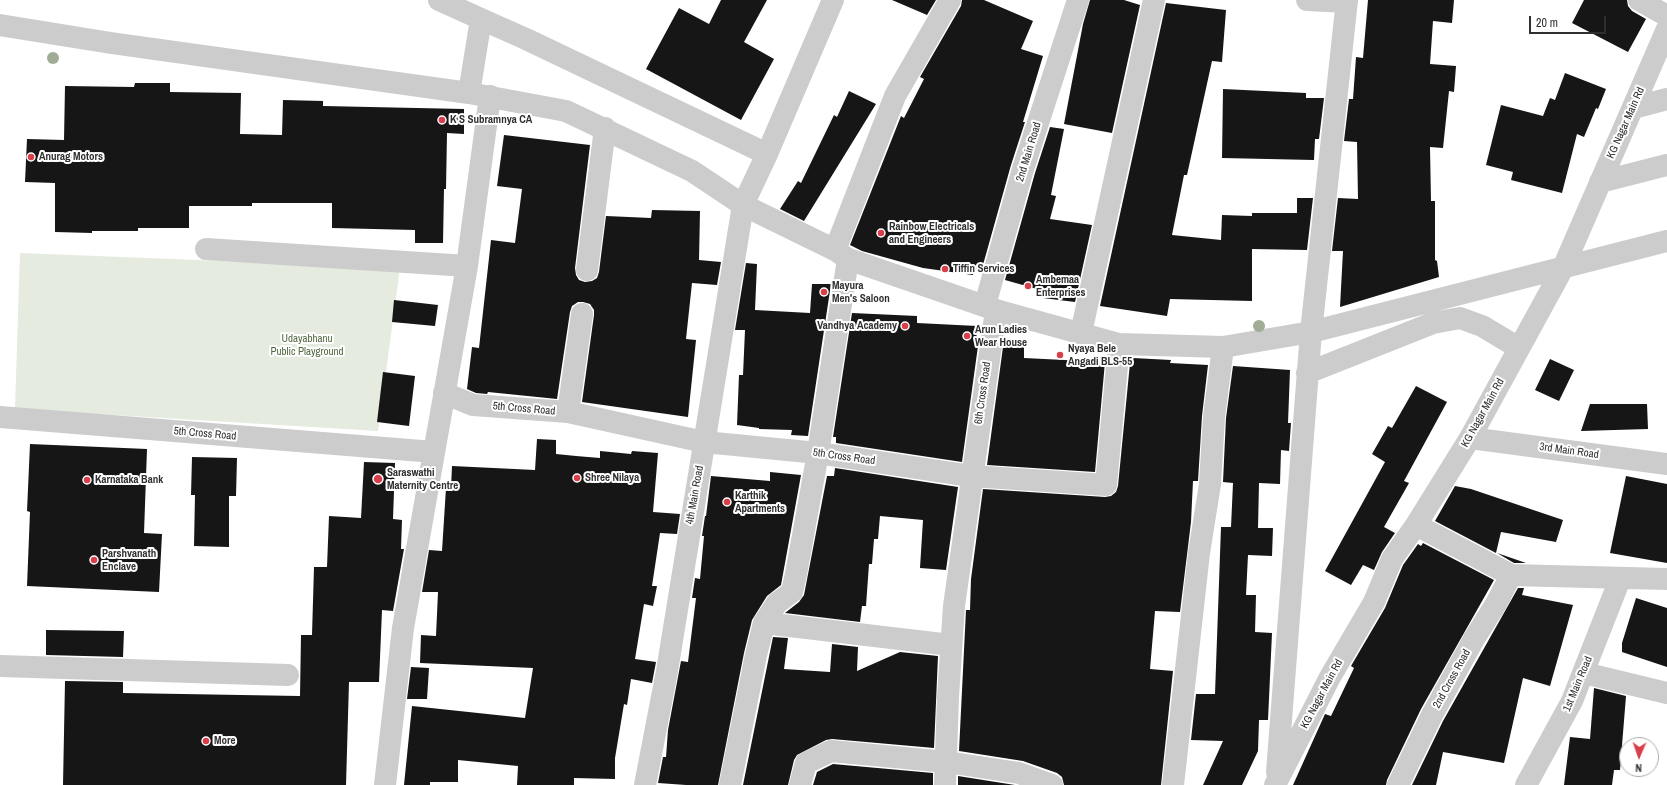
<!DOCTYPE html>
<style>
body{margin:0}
#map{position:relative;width:1667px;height:785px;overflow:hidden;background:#fff;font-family:"Archivo Narrow",sans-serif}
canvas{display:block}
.north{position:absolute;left:1619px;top:737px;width:40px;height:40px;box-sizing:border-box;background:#fff;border:1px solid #acacac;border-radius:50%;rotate:182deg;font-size:11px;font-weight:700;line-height:16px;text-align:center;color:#2f2f2f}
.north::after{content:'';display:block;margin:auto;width:14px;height:18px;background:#d93e4b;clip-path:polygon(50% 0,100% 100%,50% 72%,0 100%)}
.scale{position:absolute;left:1529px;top:16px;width:77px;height:18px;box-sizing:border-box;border:2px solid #2f2f2f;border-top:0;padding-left:5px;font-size:12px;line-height:14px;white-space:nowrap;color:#2f2f2f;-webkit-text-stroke:3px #fff;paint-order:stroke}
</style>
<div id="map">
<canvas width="1667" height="785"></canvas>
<div class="north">N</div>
<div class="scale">20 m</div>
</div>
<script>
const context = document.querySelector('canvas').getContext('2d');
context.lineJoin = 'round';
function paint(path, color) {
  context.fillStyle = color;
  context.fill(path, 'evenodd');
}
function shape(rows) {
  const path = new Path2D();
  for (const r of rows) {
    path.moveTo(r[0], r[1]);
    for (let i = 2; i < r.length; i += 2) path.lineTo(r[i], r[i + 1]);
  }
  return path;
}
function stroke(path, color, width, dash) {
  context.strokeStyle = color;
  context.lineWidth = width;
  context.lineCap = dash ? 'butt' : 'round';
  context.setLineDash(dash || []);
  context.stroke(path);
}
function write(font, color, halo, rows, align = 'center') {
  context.font = font + ' "Archivo Narrow",sans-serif';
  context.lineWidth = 4;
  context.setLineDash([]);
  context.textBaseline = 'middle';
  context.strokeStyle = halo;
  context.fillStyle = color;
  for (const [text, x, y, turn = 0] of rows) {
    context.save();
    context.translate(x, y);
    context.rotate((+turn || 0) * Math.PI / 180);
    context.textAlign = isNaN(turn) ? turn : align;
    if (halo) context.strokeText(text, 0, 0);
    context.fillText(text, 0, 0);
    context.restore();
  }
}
paint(shape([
 [20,253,400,268,378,431,15,409]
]), '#e5ebde');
paint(shape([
 [721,0,767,0,744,42,774,59,741,120,646,69,679,8,709,24],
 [892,0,936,0,927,15],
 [962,0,984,0,1033,21,1021,49,1043,56,1023,122,1025,122,1011,165,981,272,973,270,973,275,923,268,862,251,850,245,901,116,904,118,924,79,920,77,961,6],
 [1090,0,1124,0,1140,5,1112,133,1064,124,1083,24],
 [1368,0,1454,0,1452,23,1433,21,1430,64,1456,66,1454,92,1449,91,1443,148,1430,147,1431,201,1435,201,1435,260,1437,261,1439,277,1340,307,1343,251,1332,251,1338,198,1358,199,1357,142,1344,141,1349,99,1353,99,1356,57,1363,58],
 [1584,0,1627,0,1628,6,1632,11,1646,19,1628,52,1572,23],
 [1166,3,1226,10,1222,62,1212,61,1187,175,1184,175,1172,235,1221,240,1222,215,1252,216,1252,213,1297,213,1297,198,1313,198,1307,250,1252,249,1252,301,1170,299,1167,316,1100,306],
 [1565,73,1606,89,1598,109,1596,108,1584,137,1577,134,1562,193,1511,180,1513,172,1486,165,1501,105,1543,116,1550,98,1555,100],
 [135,83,170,83,170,92,241,93,240,134,282,135,283,100,323,101,323,106,464,109,464,134,447,133,446,189,444,189,443,243,415,243,415,230,332,228,332,203,252,203,252,206,189,206,189,228,138,228,138,231,92,231,92,233,55,232,55,183,25,182,27,139,64,140,65,86,134,87],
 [1223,89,1306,93,1306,98,1324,98,1319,139,1315,139,1314,160,1222,158],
 [849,91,876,104,804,221,780,209,798,181,801,183,834,115,837,117],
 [1050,127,1064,129,1051,195,1056,196,1050,219,1092,225,1075,302,1043,298,1044,291,1005,280,1035,173],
 [504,135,590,145,575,268,576,275,579,280,585,282,592,281,597,278,599,272,606,216,651,218,652,210,700,211,699,260,721,262,717,285,692,283,686,339,696,340,688,417,582,402,594,315,594,310,590,304,583,302,578,302,572,306,570,312,557,399,488,392,487,394,476,393,467,389,472,347,479,348,491,240,515,243,522,189,497,186],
 [746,263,757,264,755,310,810,313,812,284,831,284,808,436,791,435,792,430,759,429,759,428,737,425,739,375,743,375,745,330,735,330],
 [394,300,438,305,435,326,392,322],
 [852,313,917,316,917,323,977,326,976,346,978,346,962,462,836,443,836,437,833,437],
 [1003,347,1024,347,1024,358,1105,362,1095,472,987,465],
 [1133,358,1171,360,1170,363,1208,365,1202,416,1198,481,1193,481,1191,522,1180,612,1155,611,1150,669,1173,671,1161,785,1064,785,1062,777,1057,773,1023,761,959,751,966,610,970,610,971,579,983,489,1105,497,1111,496,1116,492,1118,486,1130,363,1133,363],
 [1550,359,1574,370,1559,401,1535,390],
 [1233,366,1290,370,1288,423,1291,423,1289,451,1281,450,1280,484,1259,483,1258,528,1273,528,1272,556,1248,555,1246,595,1256,595,1255,632,1272,633,1268,720,1259,720,1258,751,1242,785,1203,785,1223,741,1191,740,1196,694,1215,694,1221,527,1231,527,1233,483,1223,482,1226,418],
 [383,372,415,376,409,426,377,422],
 [1416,386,1447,402,1404,481,1409,483,1384,527,1395,533,1382,552,1374,570,1363,565,1351,585,1325,571,1385,462,1372,454,1388,426,1392,428],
 [1590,404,1647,404,1648,429,1581,431],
 [537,439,556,440,556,454,576,456,600,458,600,451,631,454,632,451,658,453,653,512,680,514,677,534,660,533,652,586,657,586,653,606,644,604,635,659,656,662,652,683,631,679,627,705,624,704,615,758,615,779,574,778,574,785,517,785,518,766,458,760,458,782,430,782,430,785,404,785,412,706,525,718,533,668,420,663,421,635,436,636,438,592,422,592,429,550,442,551,446,488,451,488,452,466,535,470],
 [30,444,147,449,144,533,162,534,159,592,27,586,30,512,27,511],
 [192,457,237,458,236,496,229,496,229,547,194,546,195,495,191,495],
 [364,462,395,463,393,519,402,520,401,549,404,549,393,611,382,610,379,682,349,682,346,785,63,785,65,681,123,682,123,693,300,696,301,635,312,635,314,567,327,567,329,516,361,518],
 [835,468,958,487,946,570,920,568,923,520,880,516,878,539,874,539,872,564,869,564,866,606,862,606,860,622,785,613,799,602,804,595,827,476,834,476],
 [770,472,801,475,781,585,767,596,752,620,744,653,718,785,686,785,658,783,663,757,666,757,668,730,681,661,688,662,696,598,692,598,695,578,700,579,704,536,702,536,705,516,706,516,711,476,770,481],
 [1626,476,1667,484,1667,563,1610,553],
 [1455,486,1471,489,1563,520,1556,542,1501,532,1496,553,1435,521],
 [1423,543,1494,580,1421,709,1387,780,1386,785,1293,785,1325,714,1331,716,1354,668,1351,666,1385,608,1403,565,1418,544,1421,546],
 [1497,553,1526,563,1514,563],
 [1518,588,1524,588,1522,595,1573,605,1550,686,1523,678,1504,763,1443,752,1436,785,1412,785,1443,721],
 [1636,598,1667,608,1667,667,1622,652,1622,643],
 [46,630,124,631,123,657,46,655],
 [773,637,788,638,784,669,830,672,832,644,858,647,857,671,900,652,938,656,934,748,832,739,826,740,797,755,794,760,788,785,743,785],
 [411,667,429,668,427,699,407,699],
 [1594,688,1626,696,1620,770,1614,770,1612,785,1564,785,1570,737,1590,739],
 [833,764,933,773,933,785,813,785,817,772],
 [958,776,1015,785,958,785]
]), '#161616');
stroke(shape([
 [439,0,481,19,469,93],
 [1307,0,1347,2],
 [1639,0,1667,16],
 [481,19,526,39,767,154],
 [0,25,111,43,469,93,566,111,692,171,743,205,835,250,848,259,996,310,1119,344,1223,347,1311,332,1667,241],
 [1633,108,1667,99],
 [1600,182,1667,165],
 [206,249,467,266],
 [835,250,895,96,950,0],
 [587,270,605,128],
 [985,305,1023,169,1078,0],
 [1081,333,1154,0],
 [1307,373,1433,323,1460,318,1482,326,1519,348],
 [444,393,473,405,568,412,704,442,818,453,971,476,1106,485,1119,344],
 [568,412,582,314],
 [0,417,434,452],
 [1470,438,1667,464],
 [1416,525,1511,575,1667,579],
 [764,623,951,645],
 [0,666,288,675],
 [1584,673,1667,693],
 [1277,772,1311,332,1347,0],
 [385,785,403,628,467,266,490,96],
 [645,785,667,671,743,205,767,154,833,0],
 [730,785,756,655,764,623,777,603,792,592,796,574,818,453,848,259],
 [800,785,806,763,831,751,947,762,1019,773,1052,785],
 [945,785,948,697,954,606,996,310],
 [1173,785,1199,553,1210,484,1214,417,1223,347],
 [1275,785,1330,677,1374,602,1392,559,1416,525,1470,438,1563,268,1667,29],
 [1398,785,1432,715,1474,639,1497,602,1511,575],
 [1526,785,1572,701,1620,579]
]), '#ccc', 22);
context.fillStyle = '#a0ac95';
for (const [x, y] of [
 [53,58],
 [1259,326]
]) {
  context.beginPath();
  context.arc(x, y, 6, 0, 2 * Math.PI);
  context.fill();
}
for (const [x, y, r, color] of [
 [442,120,4,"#d93e4b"],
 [31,157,4,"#d93e4b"],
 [881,233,4,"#d93e4b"],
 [945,269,4,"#d93e4b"],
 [1028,286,4,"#d93e4b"],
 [824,292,4,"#d93e4b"],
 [905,326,4,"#d93e4b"],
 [967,336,4,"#d93e4b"],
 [1060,355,4,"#d93e4b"],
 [577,478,4,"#d93e4b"],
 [378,479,5,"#d93e4b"],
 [87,480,4,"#d93e4b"],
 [727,502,4,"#d93e4b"],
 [94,560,4,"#d93e4b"],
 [206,741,4,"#d93e4b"]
]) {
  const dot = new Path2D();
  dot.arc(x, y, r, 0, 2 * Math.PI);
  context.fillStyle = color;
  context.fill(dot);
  stroke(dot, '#fff', 1.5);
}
write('bold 11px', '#2f2f2f', '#fff', [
 ["K S Subramnya CA",450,120],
 ["Anurag Motors",39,157],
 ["Rainbow Electricals",889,227],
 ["and Engineers",889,240],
 ["Tiffin Services",953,269],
 ["Ambemaa",1036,280],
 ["Enterprises",1036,293],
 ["Mayura",832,286],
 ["Men's Saloon",832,299],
 ["Vandhya Academy",897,326,"right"],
 ["Arun Ladies",975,330],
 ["Wear House",975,343],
 ["Nyaya Bele",1068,349],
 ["Angadi BLS-55",1068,362],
 ["Saraswathi",387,473],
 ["Maternity Centre",387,486],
 ["Shree Nilaya",585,478],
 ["Karnataka Bank",95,480],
 ["Karthik",735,496],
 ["Apartments",735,509],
 ["Parshvanath",102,554],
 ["Enclave",102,567],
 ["More",214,741]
], 'left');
write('11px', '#2f2f2f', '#fff', [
 ["KG Nagar Main Rd",1626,123,-66],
 ["2nd Main Road",1029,152,-73],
 ["6th Cross Road",983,393,-82],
 ["5th Cross Road",524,409,5],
 ["KG Nagar Main Rd",1483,413,-61],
 ["5th Cross Road",205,434,5],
 ["3rd Main Road",1569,451,8],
 ["5th Cross Road",844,457,8],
 ["4th Main Road",695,495,-80],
 ["2nd Cross Road",1452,679,-61],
 ["1st Main Road",1578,684,-67],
 ["KG Nagar Main Rd",1322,694,-62]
]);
write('11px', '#53683f', '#fff', [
 ["Udayabhanu",307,339],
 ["Public Playground",307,352]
]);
</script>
